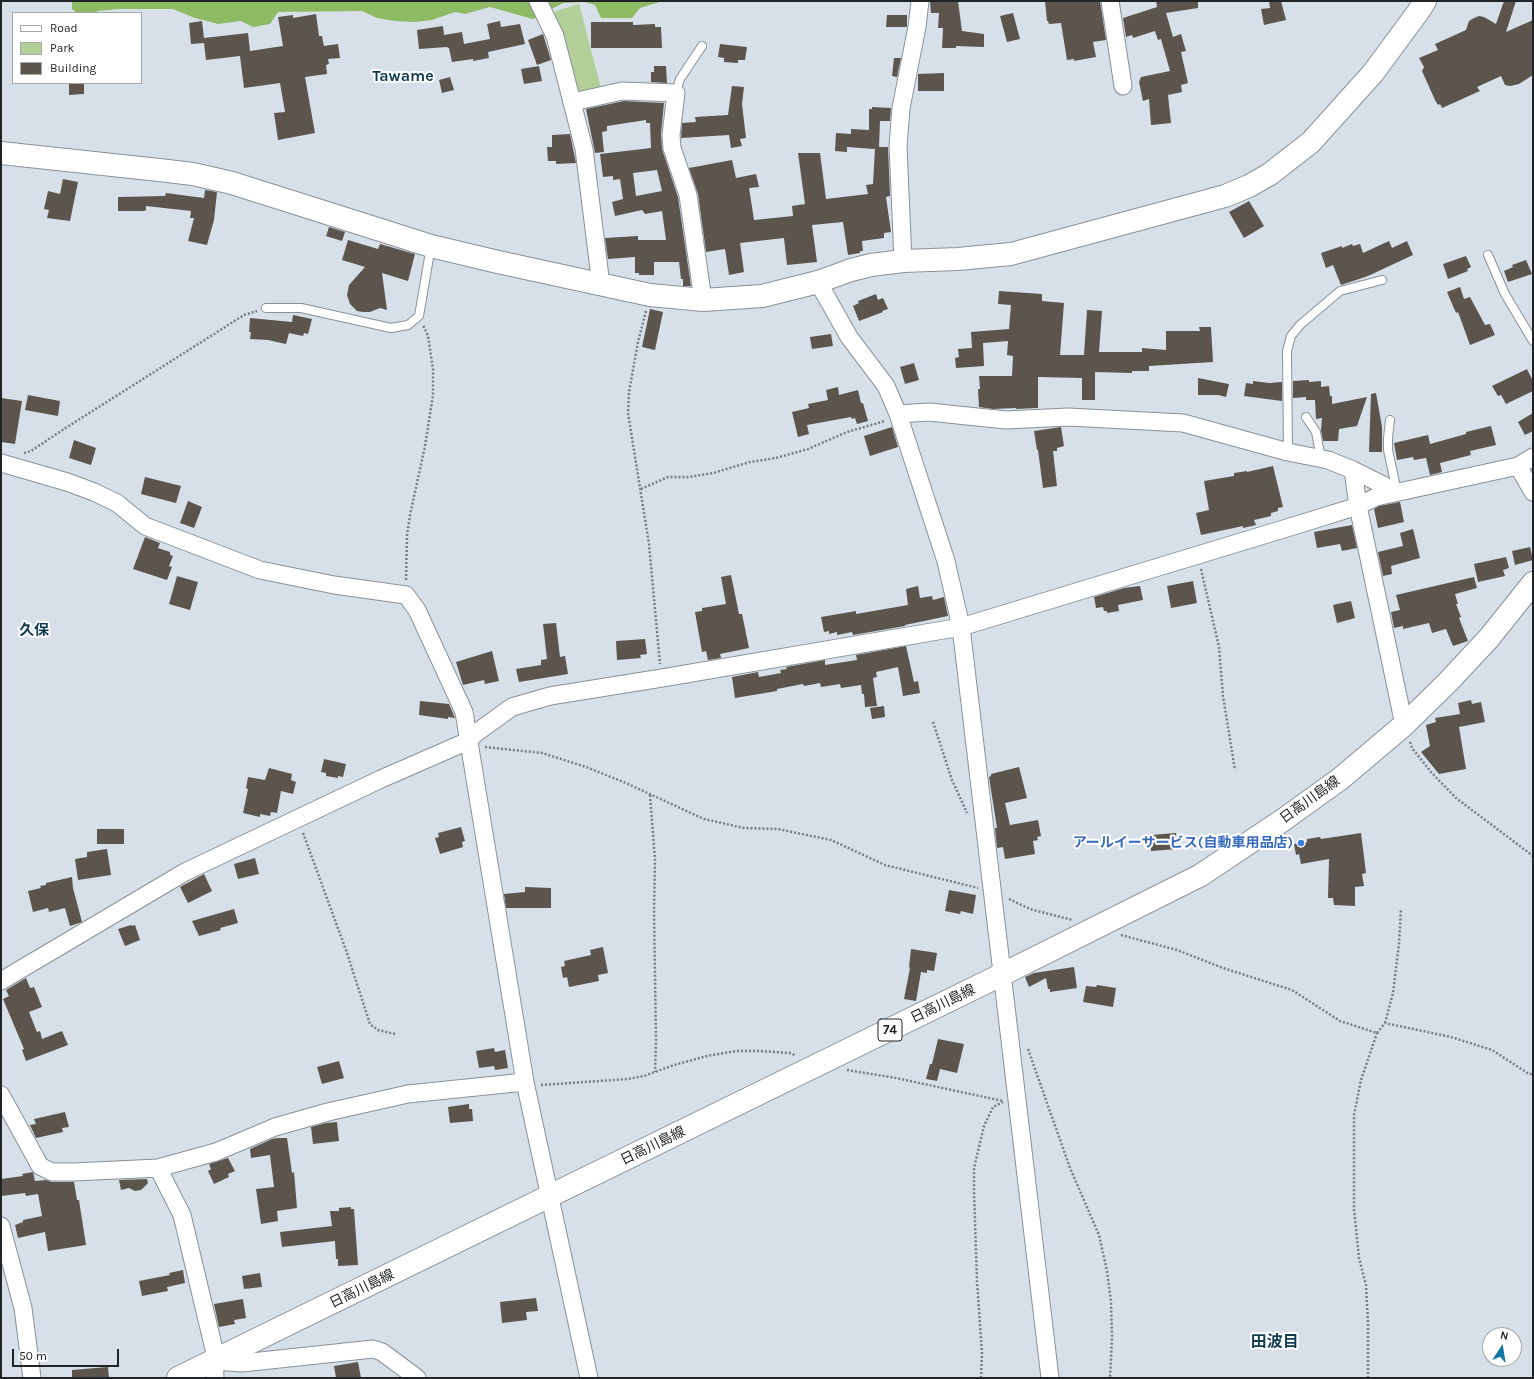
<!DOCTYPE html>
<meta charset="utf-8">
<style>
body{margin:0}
#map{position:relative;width:1534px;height:1379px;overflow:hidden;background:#d7e0e9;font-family:Karla,sans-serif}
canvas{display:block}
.frame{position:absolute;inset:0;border:2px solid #212427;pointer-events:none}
.legend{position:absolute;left:12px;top:12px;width:130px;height:72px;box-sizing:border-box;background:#fff;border:1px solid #a6a7a9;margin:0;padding:5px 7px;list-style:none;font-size:12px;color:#212427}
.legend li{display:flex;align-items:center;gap:8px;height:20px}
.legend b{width:20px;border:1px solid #a6a7a9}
.north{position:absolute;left:1482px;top:1327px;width:40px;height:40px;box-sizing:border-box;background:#fff;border:1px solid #a6a7a9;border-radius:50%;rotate:12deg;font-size:11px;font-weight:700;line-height:16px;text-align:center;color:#212427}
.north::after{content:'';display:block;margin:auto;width:14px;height:18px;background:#0f78a3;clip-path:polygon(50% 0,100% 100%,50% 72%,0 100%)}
.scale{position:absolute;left:12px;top:1349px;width:107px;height:18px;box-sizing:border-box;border:2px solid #212427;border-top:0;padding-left:5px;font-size:12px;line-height:14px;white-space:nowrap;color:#212427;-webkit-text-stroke:3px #fff;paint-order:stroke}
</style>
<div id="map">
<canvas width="1534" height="1379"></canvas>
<div class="frame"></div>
<ul class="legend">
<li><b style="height:5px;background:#fff"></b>Road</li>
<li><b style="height:11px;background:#b2cf9a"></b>Park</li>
<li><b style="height:11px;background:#5b554d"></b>Building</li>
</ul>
<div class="north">N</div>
<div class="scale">50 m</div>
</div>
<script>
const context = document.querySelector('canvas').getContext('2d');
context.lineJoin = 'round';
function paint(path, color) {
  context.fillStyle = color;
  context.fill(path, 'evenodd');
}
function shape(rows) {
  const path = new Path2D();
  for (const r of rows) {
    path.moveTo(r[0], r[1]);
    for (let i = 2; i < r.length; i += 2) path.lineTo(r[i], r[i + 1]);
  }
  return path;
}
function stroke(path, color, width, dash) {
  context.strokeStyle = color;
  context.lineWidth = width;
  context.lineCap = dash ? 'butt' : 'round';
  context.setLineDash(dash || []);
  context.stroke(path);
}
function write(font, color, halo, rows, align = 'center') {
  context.font = font + ' Karla,"Noto Sans JP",sans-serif';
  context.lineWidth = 4;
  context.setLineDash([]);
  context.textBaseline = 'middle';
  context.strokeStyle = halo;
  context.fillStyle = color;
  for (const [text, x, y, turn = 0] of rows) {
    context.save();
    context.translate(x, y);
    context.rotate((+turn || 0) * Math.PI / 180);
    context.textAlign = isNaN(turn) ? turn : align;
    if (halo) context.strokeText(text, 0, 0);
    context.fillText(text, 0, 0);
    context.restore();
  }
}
paint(shape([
 [579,4,602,92,575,98,553,12]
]), '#b2cf9a');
paint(shape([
 [72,1,663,1,640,8,632,18,601,18,595,5,585,2,563,3,533,19,490,7,465,14,455,12,432,20,414,22,395,21,377,18,362,11,278,12,270,24,253,27,241,21,218,24,195,18,173,9,118,9,98,11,94,13,77,13,72,9]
]), '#8fba64');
paint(shape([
 [930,1,958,1,962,31,984,34,984,47,956,46,956,48,942,48,943,28,938,28,939,13,931,13],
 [1045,1,1100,1,1106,40,1093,42,1096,57,1074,61,1074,59,1067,60,1061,23,1049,24,1048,21,1047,21],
 [1156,1,1198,1,1198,8,1166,13,1173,37,1181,34,1186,51,1181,52,1188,83,1181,85,1182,92,1168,95,1171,123,1151,125,1149,99,1143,101,1139,82,1141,77,1170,71,1161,39,1158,40,1155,31,1133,38,1132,35,1126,37,1123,18,1157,7],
 [1269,1,1281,1,1286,20,1264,25,1261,9,1270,8],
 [1504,1,1516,1,1506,32,1533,20,1533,75,1519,84,1510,86,1505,85,1501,76,1477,87,1480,91,1442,108,1440,104,1438,105,1435,100,1422,71,1424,67,1419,58,1438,50,1435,44,1466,30,1469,21,1474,18,1479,16,1484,17,1496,24],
 [1013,13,1020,39,1007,42,1000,16],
 [316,14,319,36,322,36,324,46,338,44,340,58,328,59,329,64,326,65,327,74,305,77,315,133,278,140,274,113,285,112,280,83,244,88,240,56,206,60,204,43,191,44,189,23,202,21,204,38,248,33,250,51,283,46,278,17,293,15,293,18],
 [887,15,907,15,907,27,886,27],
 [500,21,501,27,520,24,525,44,488,52,489,58,473,61,473,59,452,62,449,48,448,48,447,47,419,49,417,30,443,26,444,35,462,32,464,44,490,39,487,24],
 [591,22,633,22,633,25,655,24,655,27,661,27,662,48,591,48],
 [543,34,551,60,537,65,528,40],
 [720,44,747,47,745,60,738,60,738,63,724,62,724,58,718,57],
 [894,58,901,58,897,77,892,76],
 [539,66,542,81,524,84,521,69],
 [654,66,666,66,667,83,651,82,651,72,654,72],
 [944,73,944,91,918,91,918,74],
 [450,77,454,90,442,93,439,80],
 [69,83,84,83,84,94,69,95],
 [732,86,744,87,742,104,746,138,740,139,742,146,731,148,729,135,681,138,682,123,696,122,695,117,728,115],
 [624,101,664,103,661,134,662,149,678,197,691,286,683,286,683,279,681,279,679,262,654,262,654,275,639,275,639,273,635,273,635,257,608,259,605,238,638,236,638,240,666,240,662,211,645,214,642,210,615,216,612,202,623,199,620,179,613,180,613,176,603,177,600,154,651,148,650,123,646,123,646,120,607,126,607,131,602,132,604,152,595,153,586,109],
 [657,170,662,191,636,196,633,173],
 [872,107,891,108,890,121,880,121,879,147,888,147,890,196,886,197,891,232,884,233,884,238,862,241,863,251,860,251,860,253,848,255,843,222,812,225,817,262,787,265,784,238,740,243,744,272,729,275,725,249,706,252,698,194,689,168,732,160,736,178,756,174,759,187,749,188,754,220,793,216,792,206,805,204,798,153,820,153,826,199,868,194,866,185,873,184,875,149,847,147,847,152,835,151,836,133,851,134,851,129,869,130,869,109,872,109],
 [570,134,576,163,556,164,556,161,548,161,547,147,552,147,552,135],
 [63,179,78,182,70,221,47,218,49,210,44,209,48,191,60,194],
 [205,190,217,192,214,220,207,245,188,241,194,218,190,218,191,211,146,206,146,210,144,211,118,211,118,197,165,196,166,193,204,198],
 [1249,201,1264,226,1244,238,1229,212],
 [329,227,345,232,342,241,326,236],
 [348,240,378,249,380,244,415,254,408,281,382,273,387,310,380,308,370,312,363,312,357,311,350,304,347,295,349,285,365,267,342,260],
 [1389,241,1392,248,1407,241,1413,255,1368,276,1341,285,1333,265,1326,268,1321,253,1342,246,1342,248,1352,244,1353,246,1360,244,1363,253],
 [1466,256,1471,267,1467,269,1468,271,1448,279,1443,264],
 [1526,260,1532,274,1508,282,1504,271,1513,267,1512,265],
 [1460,287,1464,299,1470,297,1485,325,1490,324,1495,335,1470,345,1458,312,1456,313,1447,292],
 [999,291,1042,294,1042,301,1064,303,1060,355,1084,355,1087,310,1102,311,1099,352,1142,352,1142,348,1166,350,1166,331,1200,331,1199,327,1211,327,1213,362,1149,366,1149,371,1132,371,1132,373,1095,372,1095,400,1082,400,1082,378,1038,377,1038,408,1016,409,1016,408,993,409,979,407,978,389,980,389,979,376,1012,376,1013,356,1007,355,1008,341,983,343,984,366,956,368,955,358,959,357,958,349,972,348,971,332,1009,329,1011,305,998,304],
 [876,294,878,300,883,298,888,309,882,311,883,312,859,321,853,306,859,303,858,301],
 [650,309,663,312,655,350,642,347],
 [293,315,312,319,308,334,304,333,303,336,289,333,286,344,268,340,250,339,251,332,249,332,250,318,292,322],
 [831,334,833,346,812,349,810,337],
 [914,363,919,380,905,384,900,367],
 [1527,369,1533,381,1533,391,1506,404,1501,395,1498,396,1492,386],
 [1198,378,1229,384,1226,397,1218,395,1198,395],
 [1309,380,1309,382,1321,381,1321,387,1329,386,1330,396,1332,396,1332,404,1367,397,1357,426,1339,429,1338,441,1323,441,1321,430,1322,418,1316,419,1315,400,1306,400,1306,397,1293,398,1293,381],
 [1253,381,1269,383,1282,382,1282,401,1244,396,1246,383,1253,384],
 [838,387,839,395,858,390,861,403,863,403,868,421,857,424,855,418,852,419,851,417,807,425,809,434,798,437,792,412,809,408,808,404,828,400,826,390],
 [1376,393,1382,427,1382,452,1369,452,1371,394],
 [28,395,60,401,58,416,25,410],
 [1,398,22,401,15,444,1,442],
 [1533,413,1533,431,1525,435,1518,422],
 [1491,426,1496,445,1470,451,1471,455,1440,463,1442,472,1430,475,1426,458,1414,460,1413,457,1397,460,1394,443,1428,435,1430,444,1466,434,1466,432],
 [892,427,898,447,870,456,864,436],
 [1061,427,1064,446,1057,448,1057,451,1053,451,1057,486,1043,488,1038,450,1037,450,1034,431],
 [74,440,96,448,91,465,69,458],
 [1273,466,1283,507,1278,508,1278,511,1271,513,1271,516,1254,520,1256,525,1243,528,1243,526,1201,535,1196,513,1209,510,1204,481,1234,476,1234,473,1247,471,1247,472],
 [145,477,181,486,176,503,141,494],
 [188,501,202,507,194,528,180,523],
 [1400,502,1404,522,1378,528,1374,509,1379,506],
 [1352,525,1357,548,1342,551,1340,544,1317,548,1314,532],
 [1413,529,1420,558,1391,566,1392,574,1383,576,1378,552,1403,546,1400,533],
 [145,537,160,543,158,548,170,552,170,555,173,556,169,566,172,567,167,580,133,569],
 [1530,547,1533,560,1515,565,1512,551],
 [1506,557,1509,568,1503,570,1505,576,1478,582,1474,564],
 [731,575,739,614,742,614,749,648,720,654,721,658,708,660,706,651,702,652,695,612,702,611,702,608,726,604,721,577],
 [177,576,198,582,190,610,169,604],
 [1474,577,1477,588,1455,594,1458,604,1456,604,1461,617,1459,618,1468,641,1453,646,1446,629,1432,633,1429,623,1403,629,1403,626,1394,628,1391,612,1400,610,1396,595],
 [1193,581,1197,603,1171,608,1167,586],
 [918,586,920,598,932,596,933,600,944,597,948,616,905,625,905,626,853,635,852,632,837,635,837,632,829,634,829,631,824,632,821,617,856,611,856,614,908,605,906,589],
 [1140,586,1143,600,1118,605,1119,611,1107,613,1107,611,1104,611,1103,607,1096,608,1094,597,1124,588],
 [1351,601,1355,618,1337,623,1333,605],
 [556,623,560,657,565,656,568,674,519,682,516,669,541,665,541,660,547,659,543,624],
 [645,639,647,654,640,655,641,658,617,660,616,641],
 [906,646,914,682,918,681,920,693,903,696,898,667,876,672,877,677,873,678,877,706,865,707,864,694,862,694,861,685,841,688,840,684,821,687,820,683,804,686,803,684,777,689,777,691,735,698,732,677,758,672,759,677,781,673,780,670,787,669,786,667,825,660,825,665,857,660,856,655],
 [492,651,499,681,485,684,484,680,463,685,456,662],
 [1471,700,1472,704,1481,702,1485,722,1459,727,1466,769,1439,774,1421,752,1430,746,1426,725,1436,722,1435,718,1460,714,1458,703],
 [420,701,449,704,455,718,448,717,448,719,419,715],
 [884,706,885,717,872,719,870,708],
 [324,759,346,764,343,777,338,776,338,778,326,776,326,773,321,772],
 [1019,767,1027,798,1005,803,1010,825,1038,820,1041,836,1037,837,1038,840,1033,841,1035,854,1005,859,1003,847,997,848,995,828,997,828,989,777,991,776,991,774],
 [269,768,292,774,291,780,296,782,293,794,281,791,277,813,271,812,270,816,260,814,260,817,243,813,248,789,246,788,248,777,265,780],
 [461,827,465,841,462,842,463,847,440,854,435,838,439,837,438,833],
 [97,829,124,829,124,844,97,844],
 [1176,833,1177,849,1151,851,1151,835],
 [1361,833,1366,873,1362,874,1364,886,1355,887,1355,906,1334,905,1333,898,1328,898,1329,859,1301,864,1299,854,1296,855,1294,844,1307,842,1307,839,1320,837,1321,839],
 [107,849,111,875,78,880,75,859,87,857,87,852],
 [255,858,259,874,238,879,234,864],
 [204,874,212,891,188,903,180,887],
 [72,877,73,888,82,922,70,926,65,908,49,912,48,908,33,912,28,891,41,888,40,886,46,885,46,883],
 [525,887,551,888,551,908,506,908,504,894,525,892],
 [949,890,976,895,973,914,961,911,960,914,945,911],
 [234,909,238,923,220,928,221,930,199,936,192,921],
 [131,925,132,926,135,925,140,940,125,946,118,929],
 [603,947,608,973,598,975,599,981,569,987,567,977,563,978,561,967,565,966,564,961,591,955,590,950],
 [911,949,937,953,934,971,927,970,927,973,921,972,916,1001,904,999,910,968,909,967],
 [1074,967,1077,988,1050,992,1050,989,1048,989,1046,978,1029,987,1025,977,1034,973],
 [26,978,30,988,34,987,42,1007,29,1012,37,1032,40,1031,42,1039,62,1031,68,1045,26,1061,22,1050,24,1049,3,999,9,996,6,990],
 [1097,985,1116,988,1113,1007,1083,1002,1086,986,1096,987],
 [938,1039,964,1044,957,1073,940,1069,937,1081,926,1079,930,1064,932,1064],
 [494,1048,495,1052,505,1050,508,1068,495,1070,494,1066,479,1068,476,1051],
 [339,1061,344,1078,322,1084,317,1067],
 [469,1104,469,1109,472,1109,473,1121,450,1123,448,1107],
 [65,1112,69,1127,62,1128,63,1132,36,1138,30,1125,36,1124,34,1119],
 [337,1122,339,1141,313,1144,311,1127,326,1123],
 [278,1138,287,1138,292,1173,294,1172,297,1208,277,1211,278,1221,261,1224,256,1189,274,1187,270,1155,251,1158,250,1149,272,1139],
 [228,1158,235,1171,228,1174,229,1177,214,1184,208,1171,211,1169,209,1164],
 [33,1172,35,1181,46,1180,52,1182,74,1182,77,1200,79,1200,86,1245,48,1251,45,1232,18,1238,15,1225,23,1222,23,1220,42,1216,38,1194,26,1196,25,1193,1,1196,1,1179,23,1176,22,1174],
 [147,1179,148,1183,141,1190,135,1191,129,1188,121,1190,119,1180],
 [351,1207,351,1209,354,1209,358,1265,338,1266,338,1259,336,1259,335,1241,282,1247,280,1232,332,1226,330,1211,339,1211,339,1208],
 [183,1270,185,1283,167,1287,168,1291,142,1296,139,1281,170,1275,169,1273],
 [260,1273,262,1287,244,1289,242,1276],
 [536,1298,538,1311,526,1312,527,1320,502,1323,500,1302],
 [243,1299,246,1318,234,1320,235,1324,219,1327,214,1304],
 [358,1362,361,1378,336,1378,334,1366],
 [108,1367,109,1378,72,1378,72,1370]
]), '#5b554d');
const lane = shape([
 [676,93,680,79,702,46],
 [1488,255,1505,294,1533,341],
 [266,308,301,308,391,328,408,325,419,316,431,246],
 [1306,417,1316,432,1321,459],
 [1390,420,1388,438,1388,450,1397,492],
 [1288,452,1287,351,1291,336,1300,325,1340,291,1382,280]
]);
const street = shape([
 [538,1,555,36,584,149,601,285],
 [1110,1,1123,86],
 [573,102,622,91,676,93,671,135,672,148,688,195,703,300],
 [903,261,898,146,901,108,917,27,920,1],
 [818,282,849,337,886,386,898,414,946,561,961,627,1050,1378],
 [898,414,929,412,1006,420,1068,417,1183,423,1288,452,1328,460,1353,470,1397,492],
 [1,463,67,482,94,492,117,503,145,526,260,570,334,585,406,595,417,610,464,712,525,1082,589,1378],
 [1518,466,1533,492],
 [1353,470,1358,506,1404,725],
 [1,981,185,872,381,779,468,741,476,733,512,707,550,696,662,678,961,627,1300,524,1358,506,1376,497,1518,466,1533,457],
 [1,1095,40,1166,52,1172,74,1172,158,1168,216,1152,275,1127,328,1112,408,1094,525,1082],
 [158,1168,182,1215,214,1349,215,1378],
 [1,1226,23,1308,32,1378],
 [214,1361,242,1363,373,1349,382,1352,417,1378]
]);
const secondary = shape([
 [1,153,159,170,193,174,232,183,431,246,498,262,650,295,703,300,762,296,818,282,851,270,871,265,903,261,958,259,1011,254,1225,196,1249,186,1270,174,1311,142,1373,73,1418,12,1425,1]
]);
const primary = shape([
 [178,1378,1001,975,1201,875,1283,820,1340,779,1404,725,1448,682,1489,638,1533,583]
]);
stroke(lane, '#889099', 10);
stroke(street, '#889099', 19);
stroke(secondary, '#889099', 24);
stroke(primary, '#889099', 24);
stroke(shape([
 [646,311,638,342,629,392,628,413,649,544,660,664],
 [24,453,31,451,64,429,244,315,257,311],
 [641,489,668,477,689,477,713,473,750,462,776,458,808,449,847,432,885,421],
 [1201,569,1219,647,1223,696,1235,770],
 [406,580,407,535,410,515,425,446,433,395,433,369,428,336,423,325],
 [933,722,952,780,967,813],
 [1410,742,1412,748,1431,772,1456,798,1533,856],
 [485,747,542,753,586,767,628,784,704,819,744,828,778,829,831,840,885,865,978,888],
 [650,795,655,860,654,912,656,1040,655,1072],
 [303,833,346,950,370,1024,378,1030,395,1034],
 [1009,899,1030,909,1072,920],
 [1121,935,1177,950,1223,968,1292,990,1340,1021,1377,1033,1385,1023,1451,1037,1492,1050,1529,1074,1533,1074],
 [1385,1023,1393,993,1399,944,1401,909],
 [1028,1049,1070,1168,1099,1235,1107,1271,1111,1302,1112,1337,1110,1378],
 [847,1070,896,1078,1003,1101],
 [541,1085,628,1079,644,1076,674,1065,707,1056,736,1051,760,1051,790,1053,795,1055],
 [981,1378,982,1353,977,1281,974,1192,974,1168,984,1126,993,1107,1003,1102],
 [1368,1378,1368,1322,1366,1285,1359,1258,1354,1209,1354,1115,1361,1080,1377,1033]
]), '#767c82', 2.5, [2, 2]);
stroke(lane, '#fff', 8);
stroke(street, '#fff', 17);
stroke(secondary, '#fff', 22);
stroke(primary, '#fff', 22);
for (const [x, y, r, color] of [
 [1301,843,4,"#3f7fe0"]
]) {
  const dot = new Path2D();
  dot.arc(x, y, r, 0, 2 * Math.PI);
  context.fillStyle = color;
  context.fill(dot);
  stroke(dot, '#fff', 1.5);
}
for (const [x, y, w] of [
 [890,1030,24]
]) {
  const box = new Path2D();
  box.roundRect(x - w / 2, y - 11, w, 22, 3);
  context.fillStyle = '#fff';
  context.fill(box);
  stroke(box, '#212427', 1);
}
write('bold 13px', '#212427', null, [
 ["74",890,1030]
]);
write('14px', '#212427', '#fff', [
 ["日高川島線",1310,800,-36],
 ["日高川島線",943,1004,-26],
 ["日高川島線",653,1146,-26],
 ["日高川島線",362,1289,-26]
]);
write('bold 14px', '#366cbe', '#fff', [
 ["アールイーサービス(自動車用品店)",1293,843]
], 'right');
write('bold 15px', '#0f3c51', '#fff', [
 ["久保",34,631]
]);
write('bold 16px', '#0f3c51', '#fff', [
 ["Tawame",403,76],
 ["田波目",1275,1342]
]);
</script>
